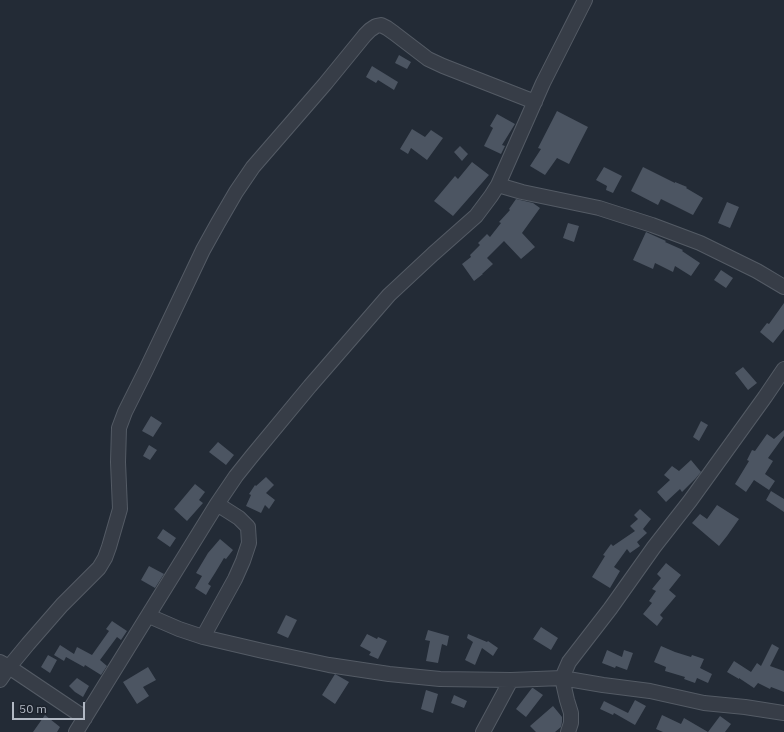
<!DOCTYPE html>
<style>
body{margin:0}
#map{position:relative;width:784px;height:732px;overflow:hidden;background:#232b36;font-family:"IBM Plex Sans",sans-serif}
canvas{display:block}
.scale{position:absolute;left:12px;top:702px;width:73px;height:18px;box-sizing:border-box;border:2px solid #b1b8c3;border-top:0;padding-left:5px;font-size:12px;line-height:14px;white-space:nowrap;color:#b1b8c3;-webkit-text-stroke:3px #1c222c;paint-order:stroke}
</style>
<div id="map">
<canvas width="784" height="732"></canvas>
<div class="scale">50 m</div>
</div>
<script>
const context = document.querySelector('canvas').getContext('2d');
context.lineJoin = 'round';
function paint(path, color) {
  context.fillStyle = color;
  context.fill(path, 'evenodd');
}
function shape(rows) {
  const path = new Path2D();
  for (const r of rows) {
    path.moveTo(r[0], r[1]);
    for (let i = 2; i < r.length; i += 2) path.lineTo(r[i], r[i + 1]);
  }
  return path;
}
function stroke(path, color, width, dash) {
  context.strokeStyle = color;
  context.lineWidth = width;
  context.lineCap = dash ? 'butt' : 'round';
  context.setLineDash(dash || []);
  context.stroke(path);
}
paint(shape([
 [399,55,411,62,407,69,395,63],
 [372,66,398,82,394,90,378,80,376,83,366,77],
 [557,111,588,127,569,164,557,158,545,175,530,166,541,149,538,148],
 [497,114,515,124,502,145,505,146,501,154,484,146,493,128,490,126],
 [412,129,425,137,431,130,443,138,427,160,411,148,408,154,400,149],
 [460,146,468,154,462,161,454,152],
 [472,162,489,175,453,216,434,201,455,176,458,179],
 [604,167,622,176,613,193,606,190,607,186,596,180],
 [643,167,675,183,675,182,687,187,686,188,703,198,693,215,661,199,658,205,631,191],
 [516,199,533,203,540,208,522,233,535,247,521,259,504,241,487,258,493,264,482,274,483,274,474,281,462,264,471,257,470,255,480,245,478,243,487,234,490,237,501,223,499,222,510,210,509,209],
 [727,202,739,207,730,228,718,223],
 [568,223,579,226,574,242,563,238],
 [646,232,666,241,665,242,683,250,682,251,700,263,691,276,675,266,673,272,655,263,653,269,633,260],
 [721,270,733,278,726,288,714,280],
 [784,303,784,329,773,343,760,332,767,323,769,324],
 [743,367,757,383,748,390,735,373],
 [151,416,162,423,153,437,142,431],
 [701,421,708,425,699,441,693,437],
 [784,430,784,436,768,458,773,461,765,474,775,481,769,490,754,480,746,492,735,484,749,461,747,460,752,450,755,451,767,434,774,439],
 [218,442,234,455,226,465,209,452],
 [149,445,157,450,150,460,143,456],
 [691,460,701,472,696,478,682,492,680,489,666,502,657,492,670,480,664,475,672,466,679,471],
 [266,477,274,485,266,493,275,500,269,509,265,505,261,513,246,506,251,495,249,494,255,485,256,486],
 [195,484,205,492,199,500,203,503,187,521,174,509],
 [771,491,784,499,784,512,766,500],
 [717,505,739,519,727,536,719,546,692,523,700,514,707,519],
 [640,509,651,519,643,529,647,533,637,542,640,546,630,553,627,549,614,567,620,571,610,588,592,577,605,556,603,555,611,544,613,546,635,531,630,526,638,519,634,515],
 [163,529,176,538,170,547,157,538],
 [220,539,233,550,226,559,224,558,215,573,208,584,211,586,206,595,195,588,202,576,196,573,208,553],
 [666,563,681,575,669,590,676,596,660,615,663,618,657,626,643,614,652,603,649,601,656,591,652,589,661,578,657,574],
 [149,566,164,574,155,588,141,580],
 [286,615,297,620,288,638,277,633],
 [112,621,127,631,121,640,117,637,100,660,107,666,101,675,85,665,84,667,66,657,64,661,54,655,60,645,74,654,77,647,92,655,109,631,106,629],
 [541,627,558,638,551,650,533,639],
 [428,630,449,636,447,646,442,644,438,663,426,661,430,641,425,640],
 [367,634,377,639,378,637,387,641,378,659,369,655,371,652,360,646],
 [468,634,487,642,488,641,498,648,493,656,482,648,475,665,465,660,473,642,467,638],
 [772,644,779,648,770,666,784,671,784,692,771,687,770,689,758,683,754,688,739,678,739,679,727,672,734,661,751,672,757,663,761,666],
 [661,646,675,652,691,657,692,655,704,659,700,668,712,674,708,683,697,678,695,683,684,679,685,677,665,671,666,667,654,662],
 [607,650,622,657,624,650,633,653,627,670,616,666,615,668,602,663],
 [48,655,57,660,50,673,41,667],
 [148,667,156,680,143,687,149,696,137,704,123,682],
 [335,674,349,682,335,704,322,695],
 [77,678,89,686,83,697,75,692,69,686],
 [532,688,533,688,543,695,526,717,516,709],
 [426,690,438,694,433,713,421,709],
 [454,695,467,701,464,708,451,703],
 [635,700,646,706,635,725,614,713,613,715,600,709,604,701,628,713],
 [553,706,562,717,562,722,561,727,555,732,536,732,530,726],
 [45,715,60,727,57,732,33,732],
 [662,715,681,724,684,718,708,732,663,732,656,729],
 [720,716,731,724,725,732,708,732]
]), '#4c5562');
const minor = shape([
 [498,185,522,192,599,208,652,225,700,243,757,271,784,287],
 [149,616,179,629,203,637,263,651,329,665,389,674,440,679,511,680,562,678,603,685,650,691,704,703,745,707,784,713],
 [203,637,235,579,243,561,249,543,248,527,239,518,217,504],
 [0,662,9,667,85,718],
 [0,680,9,667,28,644,62,605,99,568,105,558,109,547,120,509,118,462,119,428,125,412,146,370,203,250,218,223,236,192,253,167,325,84,365,35,370,30,376,26,381,25,387,28,394,33,428,59,443,66,535,102],
 [76,732,217,504,236,476,252,456,310,386,389,295,433,254,476,216,491,196,498,185,543,83,585,0],
 [483,732,511,680],
 [568,732,571,723,571,713,567,700,562,678,569,662,610,609,654,547,690,501,765,397,784,369]
]);
stroke(minor, '#545b65', 16);
stroke(minor, '#373d47', 14);
</script>
